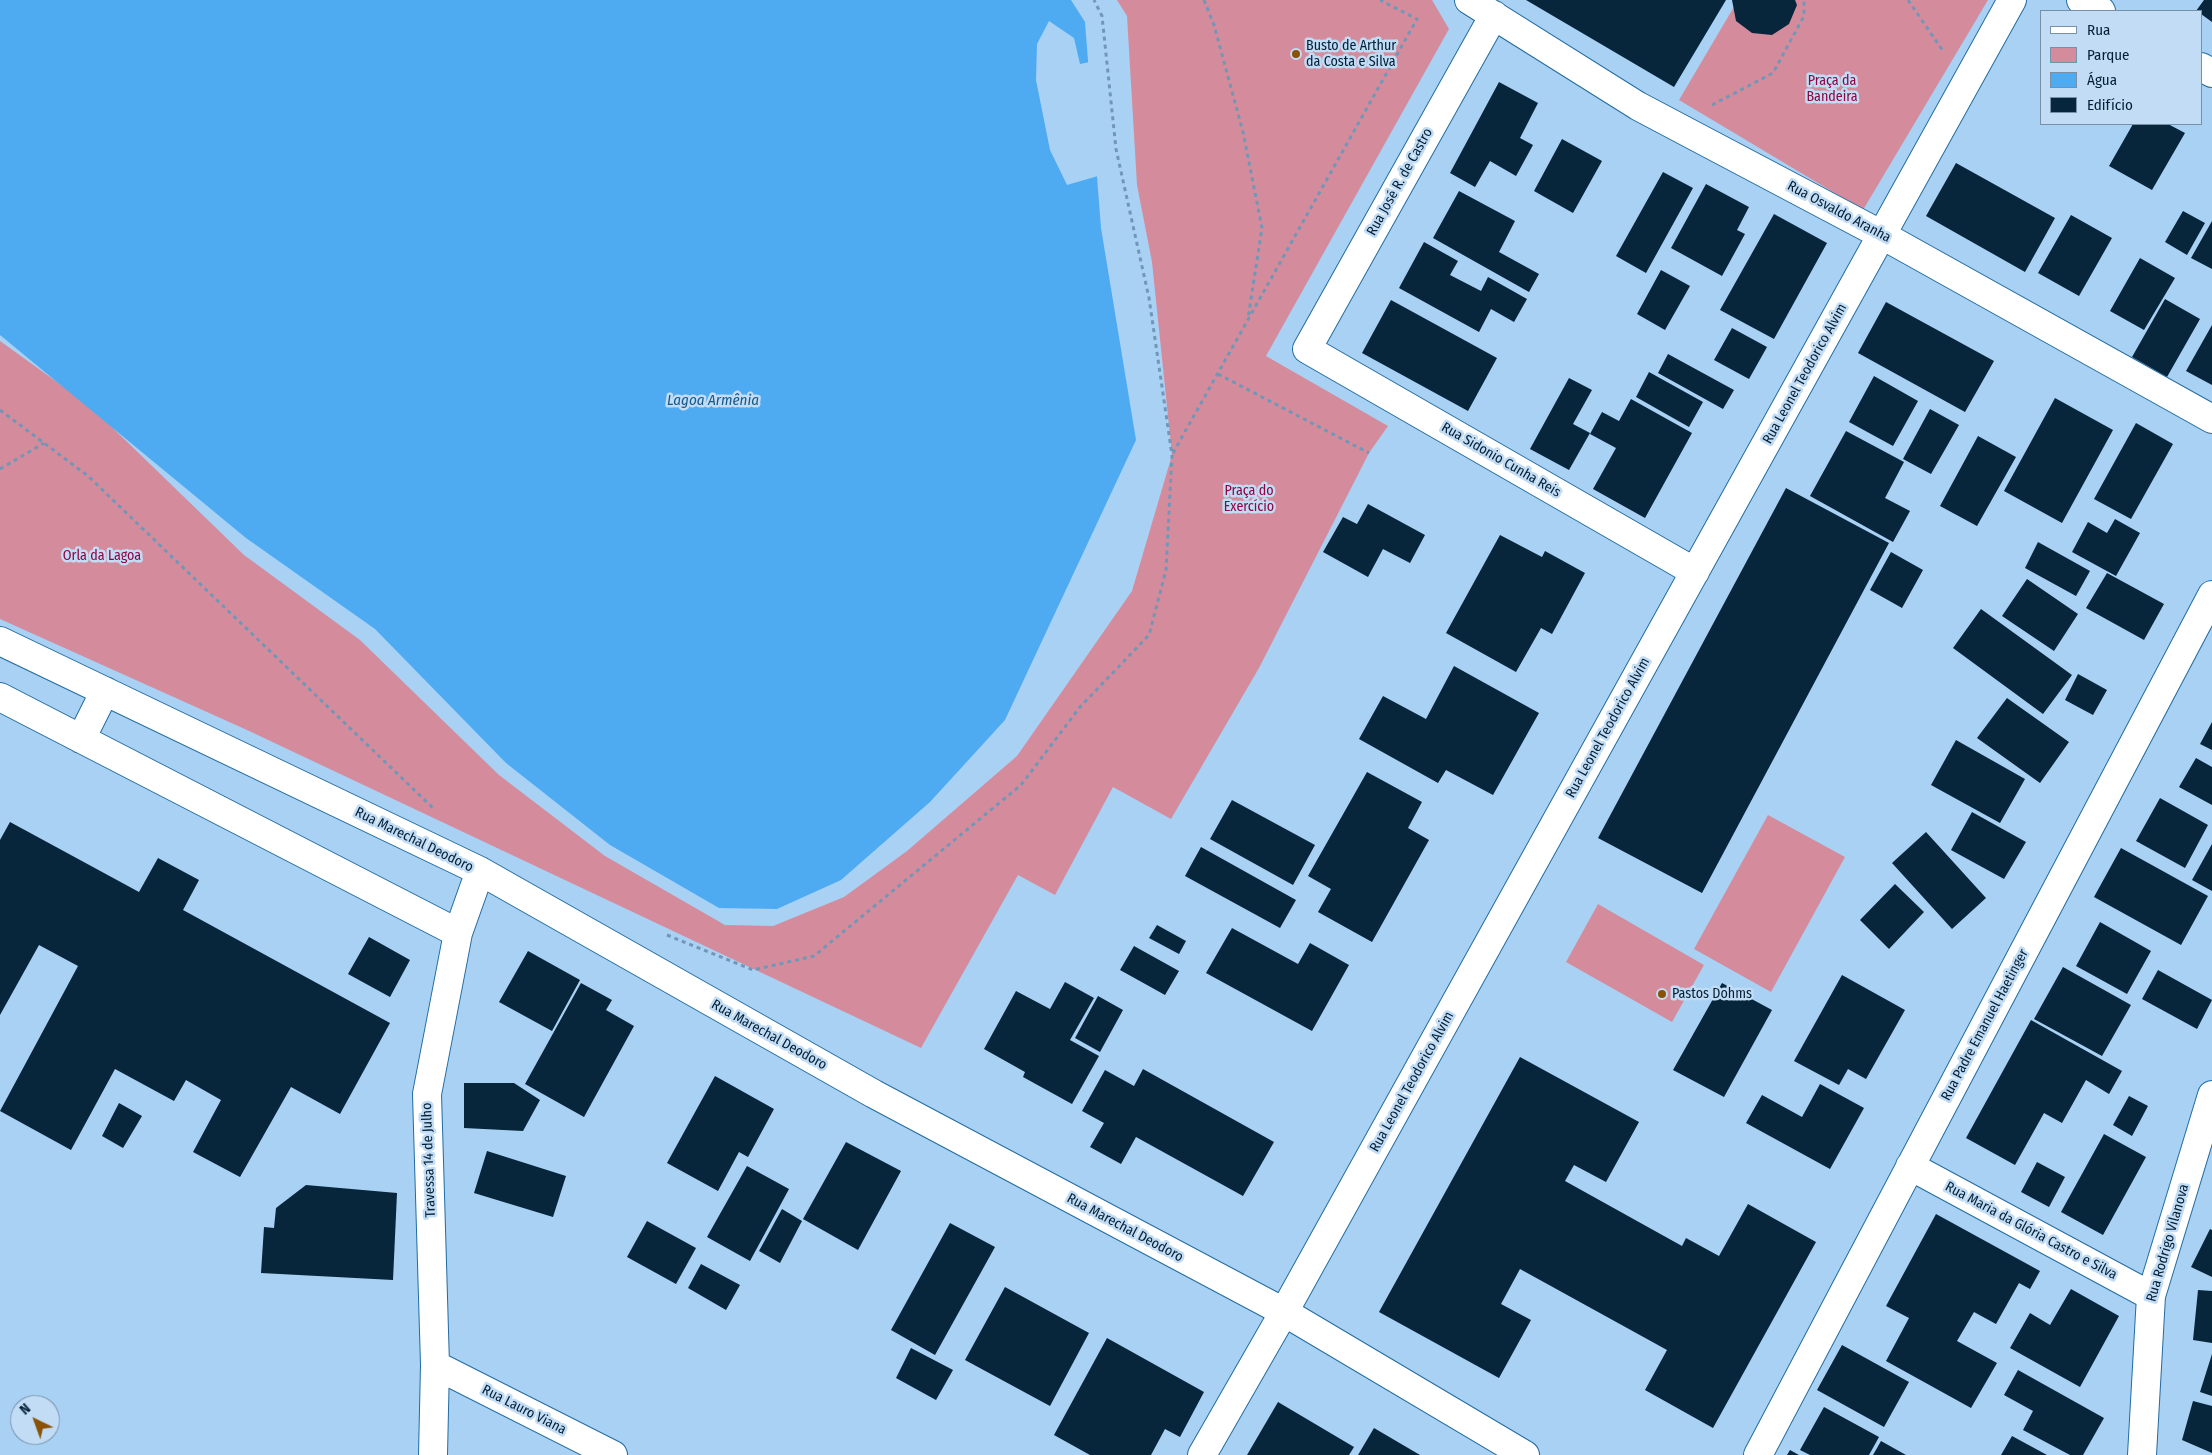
<!DOCTYPE html>
<meta charset="utf-8">
<style>
body{margin:0}
#map{position:relative;width:2212px;height:1455px;overflow:hidden;background:#a8d1f4;font-family:"Fira Sans Condensed",sans-serif}
canvas{display:block}
.legend{position:absolute;left:2040px;top:10px;width:162px;height:115px;box-sizing:border-box;background:#c1dcf4;border:1px solid #7590a7;margin:0;padding:6px 9px;list-style:none;font-size:15px;color:#021f34}
.legend li{display:flex;align-items:center;gap:10px;height:25px}
.legend b{width:25px;border:1px solid #7590a7}
.north{position:absolute;left:10px;top:1395px;width:50px;height:50px;box-sizing:border-box;background:#c1dcf4;border:1px solid #7590a7;border-radius:50%;rotate:318deg;font-size:14px;font-weight:700;line-height:20px;text-align:center;color:#021f34}
.north::after{content:'';display:block;margin:auto;width:18px;height:22px;background:#8a5207;clip-path:polygon(50% 0,100% 100%,50% 72%,0 100%)}
</style>
<div id="map">
<canvas width="2212" height="1455"></canvas>
<ul class="legend">
<li><b style="height:6px;background:#fff"></b>Rua</li>
<li><b style="height:14px;background:#d48c9d"></b>Parque</li>
<li><b style="height:14px;background:#4eabf2"></b>Água</li>
<li><b style="height:14px;background:#07253b"></b>Edifício</li>
</ul>
<div class="north">N</div>
</div>
<script>
const context = document.querySelector('canvas').getContext('2d');
context.lineJoin = 'round';
function paint(path, color) {
  context.fillStyle = color;
  context.fill(path, 'evenodd');
}
function shape(rows) {
  const path = new Path2D();
  for (const r of rows) {
    path.moveTo(r[0], r[1]);
    for (let i = 2; i < r.length; i += 2) path.lineTo(r[i], r[i + 1]);
  }
  return path;
}
function stroke(path, color, width, dash) {
  context.strokeStyle = color;
  context.lineWidth = width;
  context.lineCap = dash ? 'butt' : 'round';
  context.setLineDash(dash || []);
  context.stroke(path);
}
function write(font, color, halo, rows, align = 'center') {
  context.font = font + ' "Fira Sans Condensed",sans-serif';
  context.lineWidth = 5;
  context.setLineDash([]);
  context.textBaseline = 'middle';
  context.strokeStyle = halo;
  context.fillStyle = color;
  for (const [text, x, y, turn = 0] of rows) {
    context.save();
    context.translate(x, y);
    context.rotate((+turn || 0) * Math.PI / 180);
    context.textAlign = isNaN(turn) ? turn : align;
    if (halo) context.strokeText(text, 0, 0);
    context.fillText(text, 0, 0);
    context.restore();
  }
}
paint(shape([
 [1117,0,1432,0,1449,29,1266,356,1388,426,1369,453,1259,668,1171,819,1113,787,1055,895,1018,875,921,1048,247,730,0,619,0,341,89,405,244,555,360,640,499,775,605,856,725,925,773,926,844,897,907,851,1017,756,1132,591,1172,455,1152,262,1137,185,1127,16],
 [1738,0,1988,0,1863,210,1679,100],
 [1768,815,1845,857,1771,992,1694,949],
 [1598,904,1704,965,1672,1022,1566,962]
]), '#d48c9d');
paint(shape([
 [0,0,1071,0,1085,22,1101,228,1136,440,1005,720,930,802,841,880,777,909,719,908,610,845,506,763,375,629,246,538,0,335]
]), '#4eabf2');
paint(shape([
 [1049,21,1074,38,1080,64,1090,62,1098,176,1067,185,1050,150,1036,80,1037,44]
]), '#a8d1f4');
paint(shape([
 [1526,0,1726,0,1674,87],
 [1732,0,1795,0,1797,5,1789,24,1772,35,1752,33,1736,21],
 [2204,0,2212,0,2212,22,2201,14,2201,11,2196,11],
 [1499,82,1538,103,1520,138,1533,145,1516,176,1490,161,1475,187,1450,173],
 [2133,124,2168,124,2185,133,2152,190,2109,166],
 [1562,139,1602,161,1573,213,1534,191],
 [1956,163,2055,218,2025,272,1926,216],
 [1663,172,1693,188,1646,273,1616,256],
 [1706,184,1749,207,1737,230,1745,234,1722,276,1671,248],
 [1459,191,1515,221,1499,252,1539,274,1529,292,1433,238],
 [2183,211,2205,223,2187,255,2165,242],
 [1774,214,1827,243,1774,339,1720,310],
 [2071,215,2112,238,2079,296,2038,273],
 [2212,221,2212,269,2191,258],
 [1424,242,1458,261,1450,275,1481,291,1488,277,1527,299,1514,322,1491,309,1479,332,1399,288],
 [2140,258,2175,278,2144,330,2110,311],
 [1661,270,1690,286,1665,330,1637,314],
 [2165,299,2200,319,2167,377,2132,357],
 [1391,300,1497,358,1468,411,1362,353],
 [1886,302,1994,361,1965,412,1858,353],
 [2212,325,2212,385,2186,371],
 [1732,328,1767,347,1749,379,1714,360],
 [1668,354,1734,390,1723,409,1658,373],
 [1649,372,1703,402,1689,427,1636,397],
 [1874,376,1918,401,1893,446,1849,422],
 [1569,378,1592,390,1573,424,1590,433,1569,470,1530,449],
 [2055,398,2113,430,2062,523,2004,491],
 [1631,399,1692,433,1645,518,1593,489,1616,448,1590,434,1602,412,1619,421],
 [1930,409,1959,425,1931,474,1903,459],
 [2136,423,2173,444,2131,519,2094,499],
 [1846,431,1904,462,1885,498,1910,511,1893,542,1810,496],
 [1978,436,2016,457,1977,526,1940,506],
 [1786,488,1889,543,1702,893,1598,838],
 [1368,504,1425,535,1410,563,1383,549,1368,577,1323,552,1343,517,1357,524],
 [2115,519,2140,533,2116,576,2072,552,2088,522,2107,533],
 [1500,535,1542,557,1545,551,1585,573,1552,634,1541,628,1516,672,1446,633],
 [2038,542,2090,571,2076,596,2025,568],
 [1891,552,1923,570,1902,608,1870,590],
 [2107,573,2164,604,2144,640,2086,608],
 [2027,579,2078,614,2054,651,2002,616],
 [1981,609,2072,675,2043,714,1953,648],
 [1454,666,1539,713,1493,795,1446,770,1438,783,1359,739,1383,696,1426,719],
 [2078,674,2107,690,2093,715,2065,700],
 [2007,698,2069,742,2040,783,1977,738],
 [2212,722,2212,750,2200,744],
 [1956,740,2025,779,2000,823,1931,785],
 [2196,758,2212,767,2212,805,2179,787],
 [1367,772,1422,802,1408,828,1429,840,1372,942,1318,912,1331,889,1308,876],
 [2160,798,2208,825,2185,868,2136,841],
 [1232,800,1315,845,1293,885,1210,839],
 [1972,812,2026,842,2004,879,1951,850],
 [10,822,139,892,158,858,199,880,183,910,390,1023,340,1114,291,1087,240,1177,193,1152,221,1100,186,1080,174,1101,115,1069,71,1150,0,1111,78,966,39,945,0,1015,0,840],
 [1926,832,1986,898,1952,929,1892,863],
 [2212,844,2212,891,2192,880],
 [1201,847,1296,900,1280,928,1185,876],
 [2121,848,2208,896,2181,945,2094,897],
 [1895,884,1924,912,1889,949,1860,920],
 [2100,922,2151,951,2127,994,2076,966],
 [1157,925,1186,941,1179,954,1149,938],
 [1232,928,1298,964,1310,943,1349,965,1312,1031,1206,973],
 [369,937,410,960,390,997,348,974],
 [1134,946,1179,971,1165,995,1120,970],
 [528,951,580,980,552,1031,499,1002],
 [2063,967,2131,1005,2102,1056,2034,1019],
 [2158,970,2212,1000,2197,1029,2142,999],
 [1842,975,1905,1010,1866,1079,1848,1069,1839,1085,1794,1061],
 [1065,982,1094,998,1070,1040,1099,1056,1072,1104,1023,1077,1025,1072,984,1049,1016,991,1050,1009],
 [581,983,612,1000,606,1010,634,1026,584,1117,525,1084],
 [1722,983,1772,1010,1724,1097,1673,1070],
 [1098,996,1123,1010,1100,1052,1075,1038],
 [2031,1020,2122,1071,2109,1094,2086,1080,2062,1123,2044,1113,2015,1165,1966,1138],
 [1520,1057,1639,1122,1606,1182,1574,1165,1565,1181,1682,1246,1686,1238,1719,1256,1748,1204,1816,1242,1713,1428,1645,1390,1667,1350,1520,1269,1501,1304,1531,1320,1499,1378,1379,1312],
 [1143,1069,1274,1142,1243,1196,1136,1137,1121,1164,1090,1147,1104,1123,1082,1111,1105,1070,1134,1086],
 [715,1076,774,1109,748,1157,739,1152,718,1191,667,1163],
 [464,1083,514,1083,540,1100,523,1131,464,1128],
 [1820,1084,1864,1108,1830,1169,1746,1123,1762,1095,1802,1117],
 [2129,1096,2148,1106,2132,1136,2113,1125],
 [119,1103,142,1116,123,1148,102,1136],
 [2104,1134,2146,1157,2103,1235,2061,1212],
 [846,1142,901,1171,858,1250,803,1219],
 [487,1151,566,1176,553,1217,474,1193],
 [2037,1162,2065,1177,2049,1207,2021,1192],
 [747,1166,789,1189,750,1261,707,1237],
 [306,1185,397,1193,393,1280,261,1273,264,1227,274,1228,276,1208],
 [782,1209,802,1221,780,1263,759,1251],
 [1936,1214,2040,1271,2030,1289,2019,1283,1996,1324,1974,1312,1957,1341,1997,1363,1971,1408,1886,1361,1909,1318,1886,1306],
 [647,1221,696,1248,676,1284,627,1257],
 [950,1223,995,1247,935,1355,891,1330],
 [2210,1229,2212,1230,2212,1277,2191,1267],
 [701,1264,740,1285,726,1310,688,1288],
 [1005,1287,1089,1333,1050,1406,965,1360],
 [2071,1289,2119,1316,2080,1387,2010,1348,2030,1313,2050,1325],
 [2198,1290,2212,1291,2212,1343,2193,1340],
 [1107,1338,1204,1392,1180,1437,1165,1429,1151,1455,1090,1455,1054,1435],
 [1842,1345,1909,1382,1884,1427,1817,1390],
 [911,1348,953,1370,936,1400,896,1378],
 [2212,1354,2212,1396,2200,1392],
 [2018,1370,2104,1418,2083,1455,2070,1455,2023,1430,2033,1411,2004,1395],
 [2193,1401,2212,1406,2212,1453,2182,1440],
 [1278,1402,1354,1447,1349,1455,1247,1455],
 [1824,1407,1879,1437,1869,1455,1810,1455,1800,1450],
 [1374,1428,1420,1455,1358,1455],
 [2012,1436,2047,1455,2001,1455],
 [1881,1441,1906,1455,1873,1455],
 [1790,1450,1799,1455,1787,1455]
]), '#07253b');
const minor = shape([
 [1469,0,1638,106,1882,235,2212,419],
 [2081,0,2101,11],
 [1494,15,1307,349,1695,572],
 [2201,67,2212,73],
 [0,641,480,871,874,1094,1284,1312,1525,1455],
 [0,697,458,933],
 [81,739,105,691],
 [1910,1166,2151,1296],
 [435,1365,613,1455],
 [433,1455,435,1365,427,1094,458,933,480,871],
 [1202,1455,1284,1312,2012,0],
 [1758,1455,2212,595],
 [2142,1455,2151,1296,2212,1095]
]);
stroke(minor, '#236ca1', 30);
stroke(shape([
 [1204,0,1214,25,1243,132,1262,228,1248,318],
 [1908,0,1943,51],
 [1712,105,1773,73,1804,16,1804,0],
 [1218,374,1369,453],
 [0,410,88,476,434,809],
 [1173,453,1417,19,1380,0],
 [0,469,44,443],
 [667,935,753,970,814,956,1021,785,1080,707,1149,635,1166,570,1172,455,1149,298,1116,149,1102,16,1094,0]
]), '#7297b6', 3, [4, 4]);
stroke(minor, '#fff', 28);
for (const [x, y, r, color] of [
 [1296,54,5,"#8a5207"],
 [1662,994,5,"#8a5207"]
]) {
  const dot = new Path2D();
  dot.arc(x, y, r, 0, 2 * Math.PI);
  context.fillStyle = color;
  context.fill(dot);
  stroke(dot, '#c1dcf4', 2);
}
write('14px', '#021f34', '#c1dcf4', [
 ["Busto de Arthur",1306,46],
 ["da Costa e Silva",1306,62],
 ["Pastos Dohms",1672,994]
], 'left');
write('14px', '#8f0542', '#c1dcf4', [
 ["Praça da",1832,81],
 ["Bandeira",1832,97],
 ["Praça do",1249,491],
 ["Exercício",1249,507],
 ["Orla da Lagoa",102,556]
]);
write('14px', '#021f34', '#c1dcf4', [
 ["Rua José R. de Castro",1400,182,-61],
 ["Rua Osvaldo Aranha",1839,212,28],
 ["Rua Leonel Teodorico Alvim",1805,374,-61],
 ["Rua Sidonio Cunha Reis",1501,460,30],
 ["Rua Leonel Teodorico Alvim",1608,728,-61],
 ["Rua Marechal Deodoro",414,840,26],
 ["Rua Padre Emanuel Haetinger",1985,1025,-62],
 ["Rua Marechal Deodoro",769,1035,29],
 ["Rua Leonel Teodorico Alvim",1412,1082,-61],
 ["Travessa 14 de Julho",429,1160,-92],
 ["Rua Marechal Deodoro",1125,1228,28],
 ["Rua Maria da Glória Castro e Silva",2031,1231,28],
 ["Rua Rodrigo Vilanova",2168,1243,-74],
 ["Rua Lauro Viana",524,1410,27]
]);
write('italic 15px', '#155887', '#c1dcf4', [
 ["Lagoa Armênia",713,401]
]);
</script>
